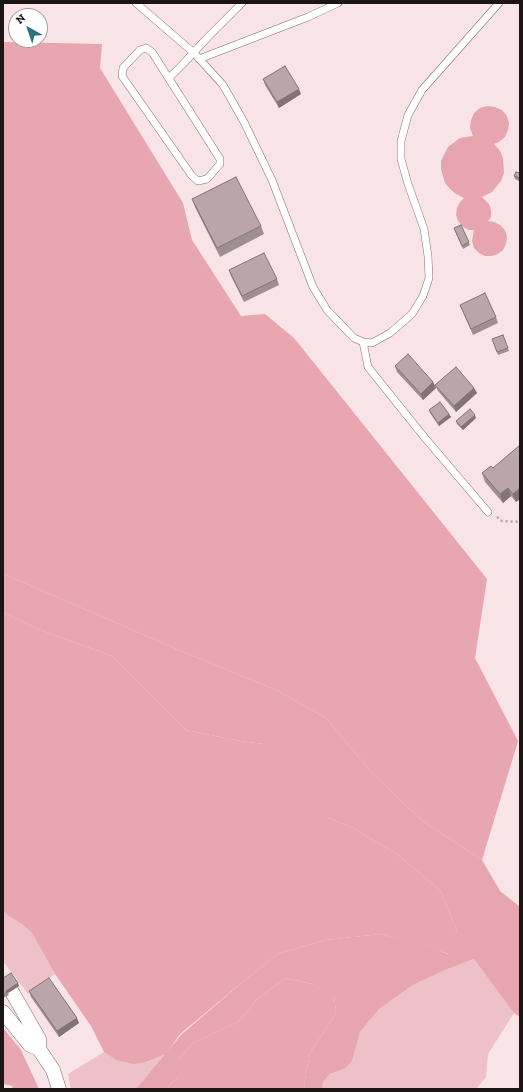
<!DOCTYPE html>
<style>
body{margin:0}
#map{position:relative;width:523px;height:1092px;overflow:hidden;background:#f8e3e6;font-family:"Zilla Slab",serif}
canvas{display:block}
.frame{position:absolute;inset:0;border:4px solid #1c1516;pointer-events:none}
.north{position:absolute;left:8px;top:8px;width:40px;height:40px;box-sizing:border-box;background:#fff;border:1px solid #a4a1a2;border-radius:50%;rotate:320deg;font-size:11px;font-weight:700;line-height:16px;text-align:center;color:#1c1516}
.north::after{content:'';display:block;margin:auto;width:14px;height:18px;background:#2d6f81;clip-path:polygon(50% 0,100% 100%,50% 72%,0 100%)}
</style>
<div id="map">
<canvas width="523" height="1092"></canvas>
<div class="frame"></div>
<div class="north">N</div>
</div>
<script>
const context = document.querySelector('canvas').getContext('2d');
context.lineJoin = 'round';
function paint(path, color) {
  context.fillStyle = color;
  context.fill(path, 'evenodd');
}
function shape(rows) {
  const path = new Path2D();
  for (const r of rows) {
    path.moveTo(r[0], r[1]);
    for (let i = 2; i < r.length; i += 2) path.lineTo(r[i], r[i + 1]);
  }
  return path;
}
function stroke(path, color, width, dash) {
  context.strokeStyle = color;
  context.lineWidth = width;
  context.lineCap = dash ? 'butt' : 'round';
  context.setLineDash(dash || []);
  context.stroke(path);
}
paint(shape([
 [3,911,7,915,22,924,32,933,55,974,28,994,3,961],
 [474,959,514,1013,488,1054,486,1077,476,1089,322,1089,323,1082,330,1074,346,1068,352,1061,360,1032,379,1009,413,985,445,970],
 [104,1052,116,1060,146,1062,166,1054,136,1089,71,1089,68,1074]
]), '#eec0c7');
paint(shape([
 [3,42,102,44,100,68,183,203,192,240,241,316,265,314,294,338,487,579,475,658,518,741,482,860,422,821,370,771,327,719,278,691,181,651,3,574],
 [3,612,38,629,112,656,186,730,240,741,265,744,279,761,329,818,353,828,397,854,441,891,457,931,449,954,380,934,326,940,278,954,244,981,180,1034,166,1054,146,1062,134,1064,116,1060,104,1052,91,1026,55,974,32,933,22,924,7,915,3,911],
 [285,978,313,984,334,994,336,1013,310,1053,304,1085,305,1089,166,1089,178,1077,178,1059,193,1043,239,1021,256,1000],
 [3,1028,21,1050,39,1089,11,1089,13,1086,3,1084]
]), '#e7a6b0');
paint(shape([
 [487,106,495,107,502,110,507,116,509,123,508,130,505,137,499,142,494,144,500,151,503,158,504,173,501,181,492,192,482,197,489,204,491,210,491,217,488,221,494,222,500,225,505,230,507,237,506,244,503,250,498,254,491,256,485,256,479,253,474,248,472,241,474,230,469,230,463,227,458,221,456,215,457,208,460,202,464,198,456,194,450,189,445,183,441,169,441,161,448,147,460,138,473,136,470,128,471,120,474,113,480,108],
 [3,574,181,651,278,691,327,719,370,771,422,821,482,860,500,891,520,907,520,1017,514,1013,474,959,445,970,413,985,379,1009,360,1032,352,1061,346,1068,330,1074,323,1082,322,1089,305,1089,304,1085,310,1053,336,1013,334,995,313,984,285,978,256,1000,239,1021,193,1043,178,1059,178,1077,166,1089,136,1089,182,1034,244,981,278,954,326,940,380,934,427,947,448,954,457,931,441,891,397,854,353,828,329,818,298,791,265,744,240,741,186,730,112,656,38,629,3,612]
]), '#e6a5af');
const service = shape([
 [136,3,194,53,223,85,244,122,272,180,313,287,327,310,354,338,363,342,372,343,390,333,412,314,423,296,429,278,428,256,424,229,408,184,401,159,401,141,408,115,422,90,499,3],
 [146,48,152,52,220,159,220,164,207,179,198,181,192,176,122,76,123,68,140,50,146,48],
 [199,59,308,17,338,3],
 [169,78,183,64,208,37,242,3],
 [363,342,368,367,425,438,488,512]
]);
const minor = shape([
 [8,985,39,1039,39,1049,53,1070,59,1089],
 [3,1012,30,1045,39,1049]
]);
stroke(service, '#806e70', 8);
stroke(minor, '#806e70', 15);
stroke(shape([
 [497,517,502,521,520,522]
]), '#b6a5a7', 2.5, [2, 3]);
stroke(service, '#fff', 7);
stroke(minor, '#fff', 14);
paint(shape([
 [263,79,301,94,279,108,265,85],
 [520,173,520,184,519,181,515,179,514,176],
 [192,199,261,226,264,234,220,257,195,207],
 [461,225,470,245,463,249,455,231],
 [229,270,277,279,279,285,244,302,231,276],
 [460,305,496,317,498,323,473,335],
 [503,335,509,351,498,355,492,339],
 [395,366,433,382,436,388,423,400,397,372],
 [435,385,474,388,477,393,456,412,438,391],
 [429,410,449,414,451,417,439,426,430,413],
 [476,418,463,430,457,424,456,421],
 [520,445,520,499,516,502,511,496,503,503,485,482,482,473,493,468],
 [3,978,19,986,8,993,9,995,3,998],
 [29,991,79,1023,59,1037,31,997]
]), '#a08f91');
paint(shape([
 [299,89,301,94,279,108,277,102],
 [433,382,436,388,423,400,421,394],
 [474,388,477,393,456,412,454,406],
 [449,414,451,417,439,426,438,423],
 [475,415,476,418,463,430,461,427],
 [508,488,511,496,503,503,500,494],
 [520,488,520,499,516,502,513,494],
 [18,983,19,986,8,993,6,991],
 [77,1018,79,1023,59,1037,57,1031]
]), '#827476');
const building = shape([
 [285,66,299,89,277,102,263,79,285,66],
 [516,172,520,173,520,178,514,176,516,172],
 [236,177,261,226,217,248,192,199,236,177],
 [461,225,469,242,462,246,454,228,461,225],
 [264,253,277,279,242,296,229,270,264,253],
 [485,293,496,317,471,329,460,305,485,293],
 [503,335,508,348,497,352,492,339,503,335],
 [408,354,433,382,421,394,395,366,408,354],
 [456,367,474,388,454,406,435,385,456,367],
 [440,402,449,414,438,423,429,410,440,402],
 [470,409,475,415,461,427,456,421,470,409],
 [520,445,520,488,513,494,508,488,500,494,482,473,491,466,493,468,520,445],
 [11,973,18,983,6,991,7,992,3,995,3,978,11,973],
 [49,978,77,1018,57,1031,29,991,49,978]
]);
paint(building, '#baa6a9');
stroke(building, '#827476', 1);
</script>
